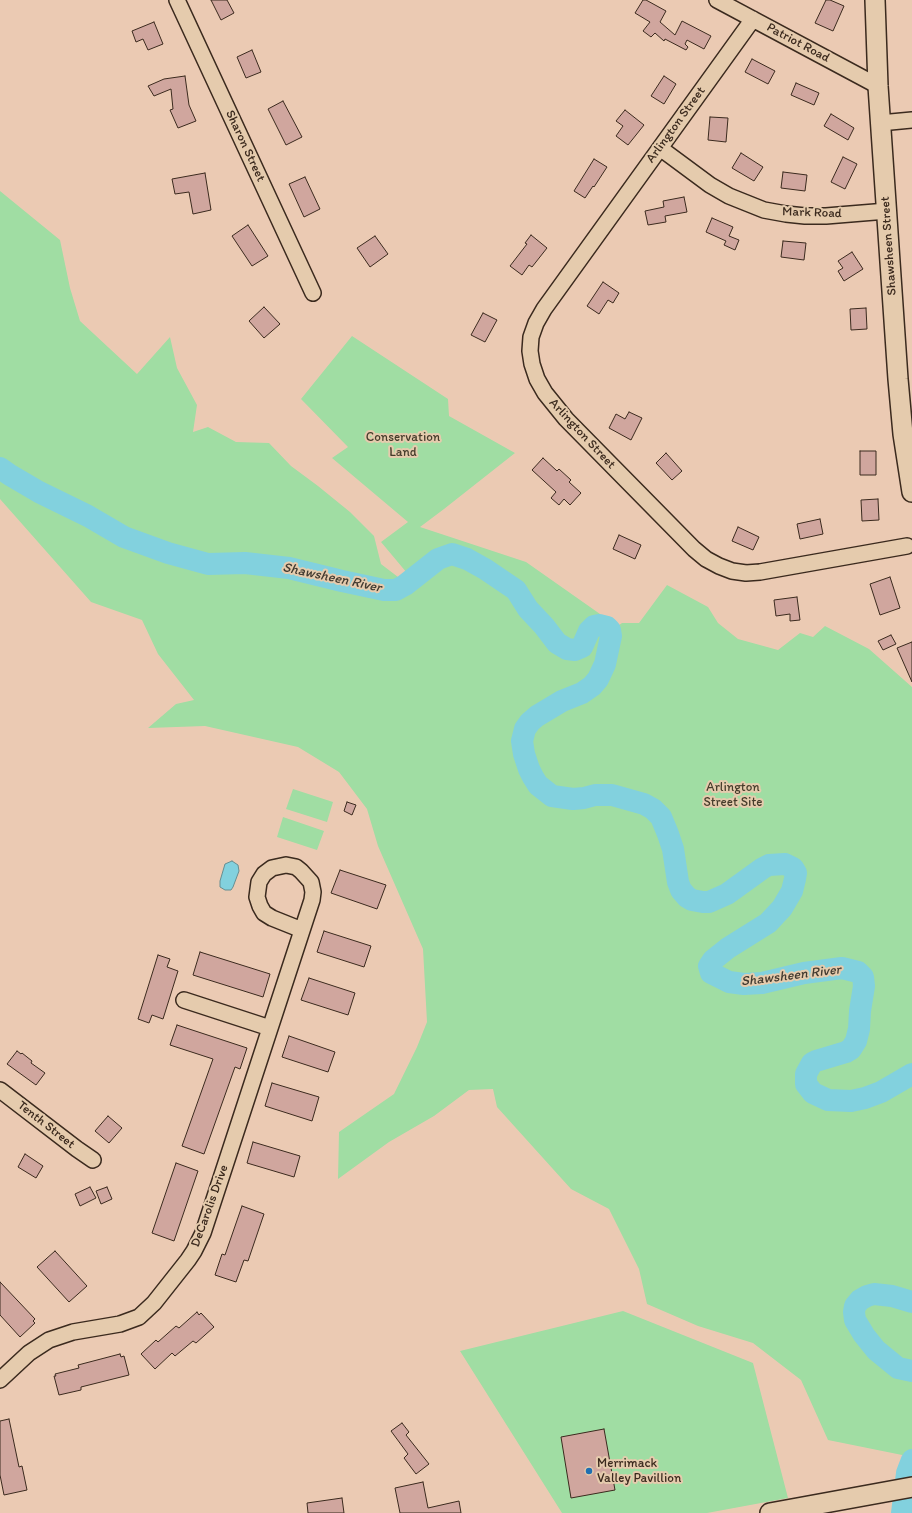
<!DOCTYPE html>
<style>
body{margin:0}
canvas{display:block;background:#ebcab3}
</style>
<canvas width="912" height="1513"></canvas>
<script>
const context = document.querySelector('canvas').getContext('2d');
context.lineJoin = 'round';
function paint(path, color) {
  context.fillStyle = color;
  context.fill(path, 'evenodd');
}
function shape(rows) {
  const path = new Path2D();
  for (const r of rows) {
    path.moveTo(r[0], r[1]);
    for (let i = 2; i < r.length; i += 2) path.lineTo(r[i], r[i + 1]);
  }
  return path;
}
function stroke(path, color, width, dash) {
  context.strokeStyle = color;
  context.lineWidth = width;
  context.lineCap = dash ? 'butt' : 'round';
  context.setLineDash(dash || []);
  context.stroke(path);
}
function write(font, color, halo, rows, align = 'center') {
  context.font = font + ' Itim,sans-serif';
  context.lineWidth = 4;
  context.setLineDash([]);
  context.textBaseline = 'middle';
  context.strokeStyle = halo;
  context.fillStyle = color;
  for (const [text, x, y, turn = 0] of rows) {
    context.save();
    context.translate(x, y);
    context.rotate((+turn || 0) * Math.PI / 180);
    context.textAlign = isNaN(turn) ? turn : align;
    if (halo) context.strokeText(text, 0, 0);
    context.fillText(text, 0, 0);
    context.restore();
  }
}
paint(shape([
 [0,191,60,240,70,288,80,321,137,374,170,337,177,368,197,405,193,432,208,427,236,442,269,443,291,466,318,486,350,512,374,536,381,564,398,577,407,573,381,542,408,522,332,458,348,447,301,399,352,336,448,399,449,416,515,453,444,509,420,527,526,562,600,614,609,632,622,623,639,623,667,585,708,607,718,623,738,639,778,650,800,633,813,637,825,626,869,649,912,687,912,1457,828,1440,801,1380,753,1343,698,1326,647,1304,639,1269,609,1209,571,1189,497,1107,493,1089,469,1090,434,1116,389,1142,338,1179,339,1132,394,1094,417,1047,427,1022,423,949,378,846,367,809,339,772,298,747,205,726,148,728,176,704,194,700,158,654,142,620,91,602,0,499],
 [293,789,333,802,327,822,286,809],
 [283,817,324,831,317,850,277,837],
 [623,1311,753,1363,788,1498,707,1513,562,1513,460,1351]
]), '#a0dda3');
const water = shape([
 [232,861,238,865,239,871,233,887,231,890,225,890,220,887,220,881,225,864,232,861]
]);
paint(water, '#82d1de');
stroke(water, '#668e91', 1);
stroke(shape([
 [0,468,10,475,39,492,88,516,124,537,168,553,208,564,245,563,289,568,342,581,384,590,396,590,405,585,438,559,452,554,467,559,485,569,516,590,528,609,544,626,557,643,567,649,575,650,582,647,589,631,594,626,599,625,607,627,610,630,611,636,605,664,598,679,592,686,582,693,562,701,537,716,530,722,525,729,522,741,524,754,529,769,533,777,538,785,552,796,573,799,584,798,595,795,612,795,644,804,653,809,661,817,668,834,673,849,678,882,681,890,687,897,692,900,703,902,709,902,727,894,763,868,769,865,785,864,793,868,796,873,795,879,792,891,782,908,768,923,728,948,713,960,709,966,711,973,729,982,744,984,762,983,804,973,842,968,858,972,863,977,864,986,860,1011,859,1029,856,1041,851,1049,846,1052,816,1061,812,1063,806,1074,806,1084,813,1093,828,1100,851,1101,865,1098,881,1092,912,1074],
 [912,1302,892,1296,874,1294,867,1296,860,1300,855,1306,854,1312,855,1320,864,1335,876,1350,898,1368,912,1371],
 [902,1513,907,1473,912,1460]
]), '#82d1de', 22);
const building = shape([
 [211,0,227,0,234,13,221,20,211,0],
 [643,0,646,0,666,11,660,22,675,35,682,21,711,36,704,49,687,40,685,44,688,47,686,50,665,39,664,41,655,33,651,37,643,31,650,22,635,13,643,0],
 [826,0,830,0,844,6,833,31,815,23,826,0],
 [154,22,163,44,148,50,143,39,136,42,132,31,154,22],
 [252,50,261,72,246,78,237,57,252,50],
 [752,59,775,71,768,84,745,72,752,59],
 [185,76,189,105,196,121,178,128,170,110,173,109,171,89,154,96,148,86,164,79,185,76],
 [664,76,676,84,664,104,651,96,664,76],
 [796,83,819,93,814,105,791,95,796,83],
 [283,101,302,137,286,145,268,109,283,101],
 [625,110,644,125,628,145,616,136,623,126,616,121,625,110],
 [831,114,854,128,848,140,824,126,831,114],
 [710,117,728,118,726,142,708,140,710,117],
 [741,153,763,167,754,181,732,168,741,153],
 [843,157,857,164,845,189,831,182,843,157],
 [594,159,607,167,594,187,593,186,585,198,574,191,594,159],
 [783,172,807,175,805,191,781,188,783,172],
 [205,173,211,210,193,214,189,192,175,194,172,179,205,173],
 [305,177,320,209,304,217,289,184,305,177],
 [684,197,687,212,665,216,666,222,648,225,645,211,664,207,663,201,684,197],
 [712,218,733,227,729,236,739,240,735,250,724,245,726,241,706,232,712,218],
 [248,225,268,256,252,266,232,236,248,225],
 [531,235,547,248,532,267,529,265,522,275,510,266,527,244,525,243,531,235],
 [375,236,388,254,370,267,357,248,375,236],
 [783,241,806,243,804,260,781,257,783,241],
 [852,252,863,269,844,281,838,271,843,268,838,261,852,252],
 [603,282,619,293,613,303,608,300,599,314,587,306,603,282],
 [264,307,280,324,264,338,249,321,264,307],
 [866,308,867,329,851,330,850,309,866,308],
 [483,313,497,320,485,342,471,335,483,313],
 [629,412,642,418,631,440,609,428,616,414,625,419,629,412],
 [860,451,876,451,876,475,860,475,860,451],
 [666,453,682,471,672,480,656,463,666,453],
 [543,458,557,471,559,469,571,480,569,482,581,493,570,505,564,499,559,505,551,498,556,492,532,470,543,458],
 [878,499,879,520,862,521,861,500,878,499],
 [820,519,823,534,800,539,797,524,820,519],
 [738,527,759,537,753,550,732,541,738,527],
 [619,535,641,545,635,559,613,549,619,535],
 [890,577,900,608,880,615,870,584,890,577],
 [797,597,800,620,790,621,790,614,776,616,774,600,797,597],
 [891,635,896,644,883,650,878,641,891,635],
 [912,642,912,682,897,648,912,642],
 [347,802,356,805,352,815,344,811,347,802],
 [340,870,386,885,377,909,331,893,340,870],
 [324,931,371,946,364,967,317,952,324,931],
 [200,952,270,974,263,997,193,975,200,952],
 [158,955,170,959,167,967,178,971,163,1019,152,1015,149,1023,138,1019,158,955],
 [309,978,355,993,348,1015,301,1000,309,978],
 [177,1025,247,1048,240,1069,235,1067,204,1154,182,1146,213,1059,170,1045,177,1025],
 [289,1036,335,1052,328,1072,282,1057,289,1036],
 [17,1051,21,1054,22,1053,32,1061,31,1063,45,1073,36,1085,7,1064,17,1051],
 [272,1083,319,1097,312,1121,265,1106,272,1083],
 [108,1116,122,1128,109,1143,95,1131,108,1116],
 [253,1142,300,1156,294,1177,247,1163,253,1142],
 [25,1154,43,1166,36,1178,18,1167,25,1154],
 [176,1163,198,1171,174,1241,152,1233,176,1163],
 [90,1187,96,1198,80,1206,75,1194,90,1187],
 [107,1187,112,1199,101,1204,96,1191,107,1187],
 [242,1206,264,1214,248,1261,244,1260,236,1282,215,1275,222,1254,225,1255,242,1206],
 [55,1251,87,1286,69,1302,37,1267,55,1251],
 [0,1282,35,1319,33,1321,35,1323,20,1337,0,1315,0,1282],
 [197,1312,199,1315,201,1313,214,1327,196,1343,193,1341,175,1356,172,1353,155,1369,141,1354,156,1340,158,1342,176,1326,179,1328,197,1312],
 [120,1354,121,1357,124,1356,129,1375,81,1387,81,1390,59,1395,54,1376,56,1376,55,1374,79,1368,78,1365,120,1354],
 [9,1419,19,1467,22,1466,27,1490,4,1495,0,1475,0,1421,9,1419],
 [402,1423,409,1432,406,1435,429,1464,416,1474,404,1458,408,1454,391,1431,402,1423],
 [604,1429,615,1490,571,1498,561,1437,604,1429],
 [423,1482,428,1508,459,1501,461,1513,400,1513,395,1488,423,1482],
 [342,1498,344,1513,308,1513,307,1503,342,1498]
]);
paint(building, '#d0a69e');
stroke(building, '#3b2a1e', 1);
const minor = shape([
 [177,0,313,293],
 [717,0,878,86],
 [753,19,544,309,536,323,531,337,530,351,532,364,537,379,545,393,566,419,694,549,706,559,719,566,732,571,746,573,760,572,907,546],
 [880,123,912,120],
 [660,148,710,185,729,196,764,210,786,214,805,216,826,216,887,211],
 [184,1000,270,1028],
 [0,1090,77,1149,93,1160],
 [0,1380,29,1353,49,1340,73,1332,120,1324,139,1317,154,1303,188,1260,194,1251,203,1233,312,900,313,892,311,882,301,871,296,867,286,865,272,868,264,874,259,882,257,897,260,906,264,913,272,918,302,930]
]);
const major = shape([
 [875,0,878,86,898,379,903,434,912,492],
 [770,1513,912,1487]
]);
stroke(minor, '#3b2a1e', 18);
stroke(major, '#3b2a1e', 22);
stroke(minor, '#e5cbad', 15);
stroke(major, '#e5cbad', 19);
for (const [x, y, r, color] of [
 [589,1471,4,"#1f6fb2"]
]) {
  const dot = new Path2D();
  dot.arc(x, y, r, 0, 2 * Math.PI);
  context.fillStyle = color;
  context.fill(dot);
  stroke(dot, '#e5cbad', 1.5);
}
write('13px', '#3b2a1e', '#e5cbad', [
 ["Patriot Road",798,43,28],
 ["Arlington Street",676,125,-54],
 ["Sharon Street",245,146,65],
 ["Mark Road",812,213,2],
 ["Shawsheen Street",889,246,-94],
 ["Arlington Street",582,434,47],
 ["Tenth Street",46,1125,38],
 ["DeCarolis Drive",210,1206,-70]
]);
write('13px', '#453c2b', '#e5cbad', [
 ["Conservation",403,438],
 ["Land",403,453],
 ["Arlington",733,788],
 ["Street Site",733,803]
]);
write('13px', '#3b2a1e', '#e5cbad', [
 ["Merrimack",597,1464],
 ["Valley Pavillion",597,1479]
], 'left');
write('italic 14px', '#423b31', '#e5cbad', [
 ["Shawsheen River",332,578,12],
 ["Shawsheen River",791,976,-7]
]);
</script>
